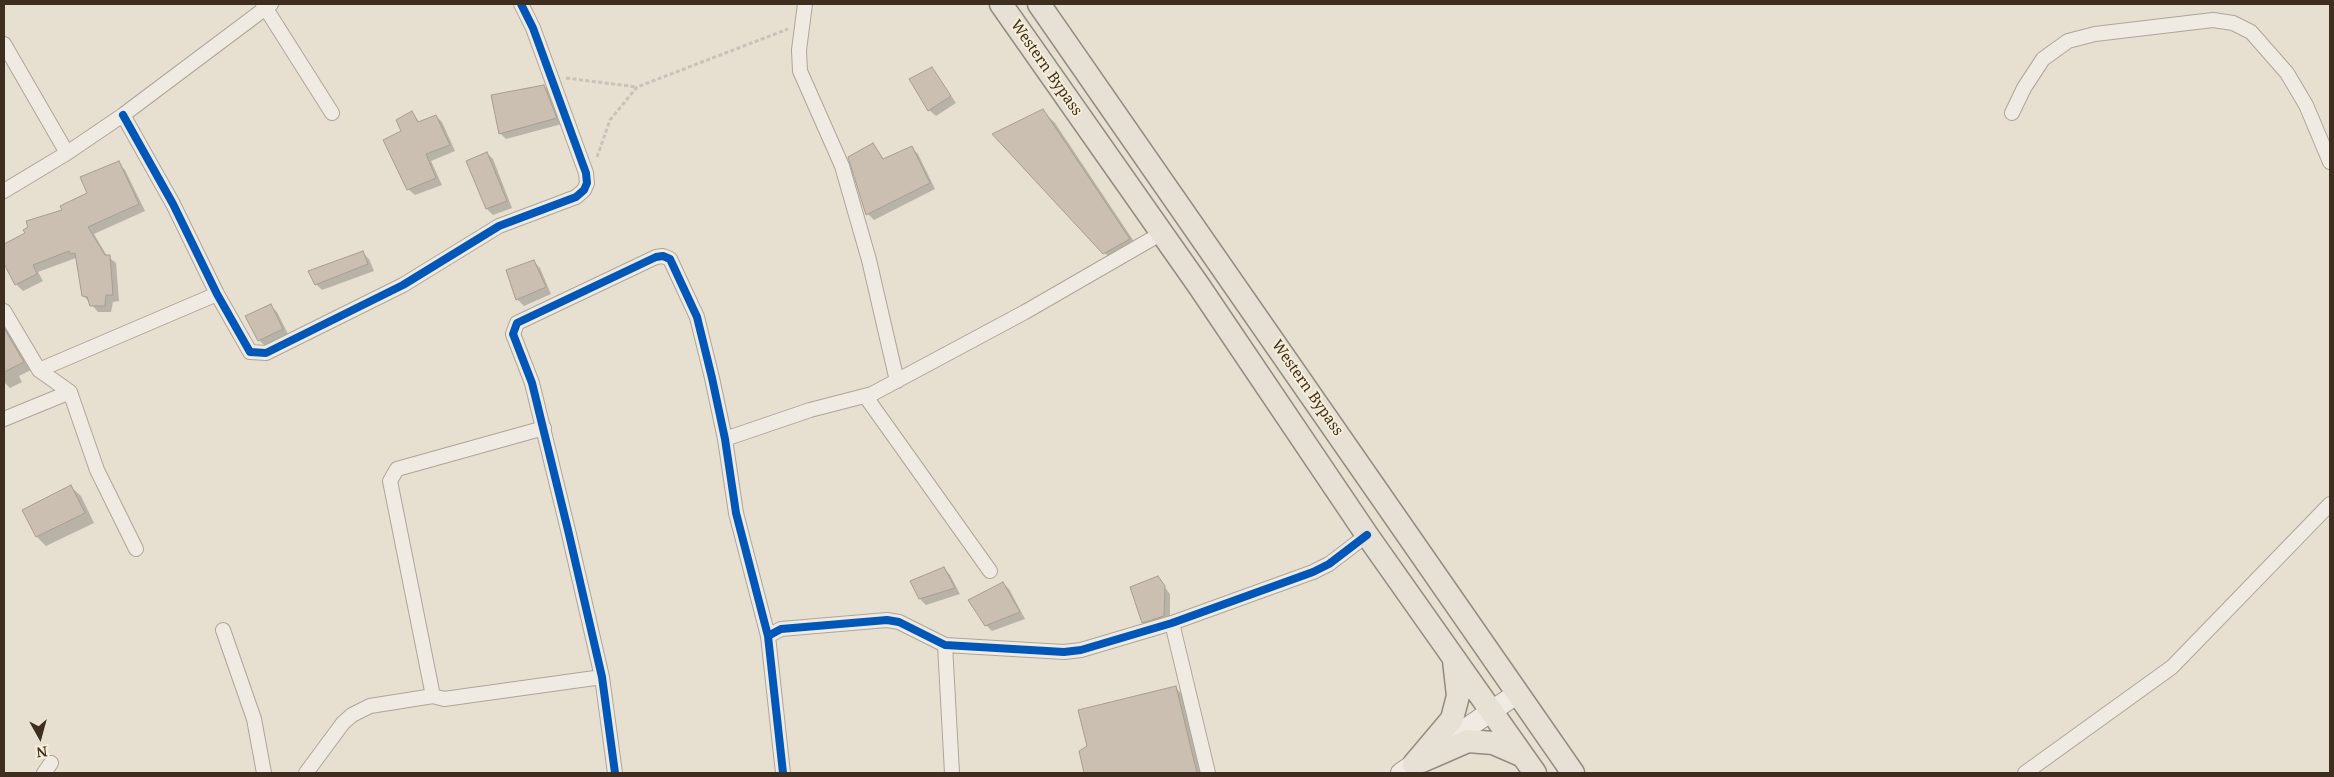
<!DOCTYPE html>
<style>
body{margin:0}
#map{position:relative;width:2334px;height:777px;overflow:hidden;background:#e7e0d1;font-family:"Noto Serif",serif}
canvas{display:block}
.frame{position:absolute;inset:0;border:5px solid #3d2e20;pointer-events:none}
.north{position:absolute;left:15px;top:712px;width:50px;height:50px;-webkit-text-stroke:4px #f7eed8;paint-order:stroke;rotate:173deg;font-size:14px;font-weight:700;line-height:20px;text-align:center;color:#3d2e20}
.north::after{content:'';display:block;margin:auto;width:18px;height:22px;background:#3d2e20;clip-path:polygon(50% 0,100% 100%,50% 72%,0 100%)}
</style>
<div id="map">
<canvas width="2334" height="777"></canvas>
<div class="frame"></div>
<div class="north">N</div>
</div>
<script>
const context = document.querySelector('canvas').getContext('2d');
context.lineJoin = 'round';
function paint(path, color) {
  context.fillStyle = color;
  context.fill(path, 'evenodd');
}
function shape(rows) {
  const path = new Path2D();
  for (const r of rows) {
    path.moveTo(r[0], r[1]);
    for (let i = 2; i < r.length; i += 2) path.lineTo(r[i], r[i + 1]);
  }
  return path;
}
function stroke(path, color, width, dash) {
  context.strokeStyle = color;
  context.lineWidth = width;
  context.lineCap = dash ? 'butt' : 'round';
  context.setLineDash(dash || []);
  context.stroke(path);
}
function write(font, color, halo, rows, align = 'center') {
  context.font = font + ' "Noto Serif",serif';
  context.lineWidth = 4;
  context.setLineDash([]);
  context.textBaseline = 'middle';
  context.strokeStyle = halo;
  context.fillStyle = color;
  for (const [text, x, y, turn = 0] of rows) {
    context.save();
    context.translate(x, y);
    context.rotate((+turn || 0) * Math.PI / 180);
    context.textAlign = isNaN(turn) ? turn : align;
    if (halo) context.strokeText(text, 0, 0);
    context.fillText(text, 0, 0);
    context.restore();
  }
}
paint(shape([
 [932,68,956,103,936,116,929,110],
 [544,86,550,92,562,124,506,139,500,133],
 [1042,110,1055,123,1141,252,1117,266,994,135],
 [412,113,420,123,436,116,442,122,455,151,431,161,442,185,415,195,408,189,402,131],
 [873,144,884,160,911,147,918,154,935,189,874,220,868,214,849,158],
 [487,153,493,159,512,208,493,215,487,209,468,162],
 [118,163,125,170,145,211,94,234,107,256,116,263,119,301,113,302,111,312,98,312,83,295,76,258,38,272,43,281,23,291,16,284,4,261,4,245,26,234,89,194],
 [362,252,369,259,374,271,322,290,316,284],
 [533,261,540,268,551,294,524,306,517,299,507,271],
 [271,306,277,312,289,336,265,346,259,340],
 [4,326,31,370,19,376,22,382,10,388,4,382],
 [71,487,81,496,94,523,46,546,37,537,24,511],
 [944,568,950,575,960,594,926,605,920,599],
 [1157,577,1170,594,1170,622,1150,628,1143,622],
 [1003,583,1009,589,1025,619,992,631,986,625],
 [1175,687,1188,700,1206,773,1085,773,1081,752]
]), '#0003');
const building = shape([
 [932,67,951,96,928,111,909,79,932,67],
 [544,85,557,118,499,134,491,95,544,85],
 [1043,109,1130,239,1103,254,992,134,1043,109],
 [412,111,418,122,436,115,450,145,426,154,436,178,407,190,383,140,401,131,396,120,412,111],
 [873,143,883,159,912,146,930,183,866,215,848,157,873,143],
 [487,152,507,201,486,209,466,161,487,152],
 [119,161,139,204,88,227,105,255,110,255,113,295,106,295,105,306,90,306,87,297,82,296,75,253,71,254,69,251,33,265,37,274,15,285,4,264,4,244,25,233,23,230,28,227,26,221,62,210,60,206,87,193,80,177,119,161],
 [363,251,368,264,315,285,308,271,363,251],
 [534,260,546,287,516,300,506,270,534,260],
 [271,304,283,329,258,341,245,316,271,304],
 [4,328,24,362,4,372,4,328],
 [71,485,85,513,36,537,22,510,71,485],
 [944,567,955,588,919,599,910,581,944,567],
 [1158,576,1165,586,1164,616,1142,623,1130,587,1158,576],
 [1003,582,1020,612,985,626,968,600,1003,582],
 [1176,686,1197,773,1084,773,1079,751,1087,746,1078,710,1176,686]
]);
paint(building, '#cbbfb2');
stroke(building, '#a89c90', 1);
const street = shape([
 [263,4,332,113],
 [805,4,799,50,800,71,842,166,869,260,897,381],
 [4,44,67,153],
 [2012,113,2024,88,2043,59,2068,41,2095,34,2213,20,2233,23,2251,32,2287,73,2306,105,2330,162],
 [123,115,173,204,217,294,250,352,266,353,403,285,499,226,576,197,584,190,587,183,586,173,533,28,521,4],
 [4,191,67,153,123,115,271,4],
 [4,311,39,370,70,392,97,470,136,549],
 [39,370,217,294],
 [866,397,990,571],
 [4,419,70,392],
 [725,439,810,410,872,394,1025,312,1162,233],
 [1172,623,1208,773],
 [223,630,254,719,264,773],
 [768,636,781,629,887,620,899,622,945,645,1064,652,1081,650,1172,623,1313,572,1329,564,1367,535],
 [945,645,952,773],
 [433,696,390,481,397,469,544,428],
 [44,773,51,763],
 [306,773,343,723,352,715,370,706,433,696,444,699,602,677],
 [615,773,602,677,568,530,532,383,513,334,517,323,656,257,663,256,670,259,697,317,712,378,725,439,736,513,768,636,783,773],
 [2025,773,2172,667,2330,504]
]);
const secondary = shape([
 [1401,773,1518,693]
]);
const primary = shape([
 [1001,4,1199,286,1367,535,1535,773],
 [1039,4,1573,773],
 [1422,761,1468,741,1493,743,1523,756],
 [1414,764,1452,719,1458,696,1454,660]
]);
stroke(street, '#ada599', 16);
stroke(secondary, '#9c958a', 22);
stroke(primary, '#928b80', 25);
stroke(shape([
 [566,78,637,87],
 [597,157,610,120,637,87,788,29]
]), '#c8c2b9', 3, [4, 2.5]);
stroke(street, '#efebe3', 14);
stroke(secondary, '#efebe3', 20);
stroke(primary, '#e6e1d4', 22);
stroke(shape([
 [123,115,173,204,217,294,250,352,266,353,403,285,499,226,576,197,584,190,587,183,586,173,533,28,521,4],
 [768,636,781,629,887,620,899,622,945,645,1064,652,1081,650,1172,623,1313,572,1329,564,1367,535],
 [615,773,602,677,568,530,532,383,513,334,517,323,656,257,663,256,670,259,697,317,712,378,725,439,736,513,768,636,783,773]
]), '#0057b8', 8);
write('15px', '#3d2e20', '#f7eed8', [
 ["Western Bypass",1046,68,55],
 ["Western Bypass",1307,388,55]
]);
</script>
